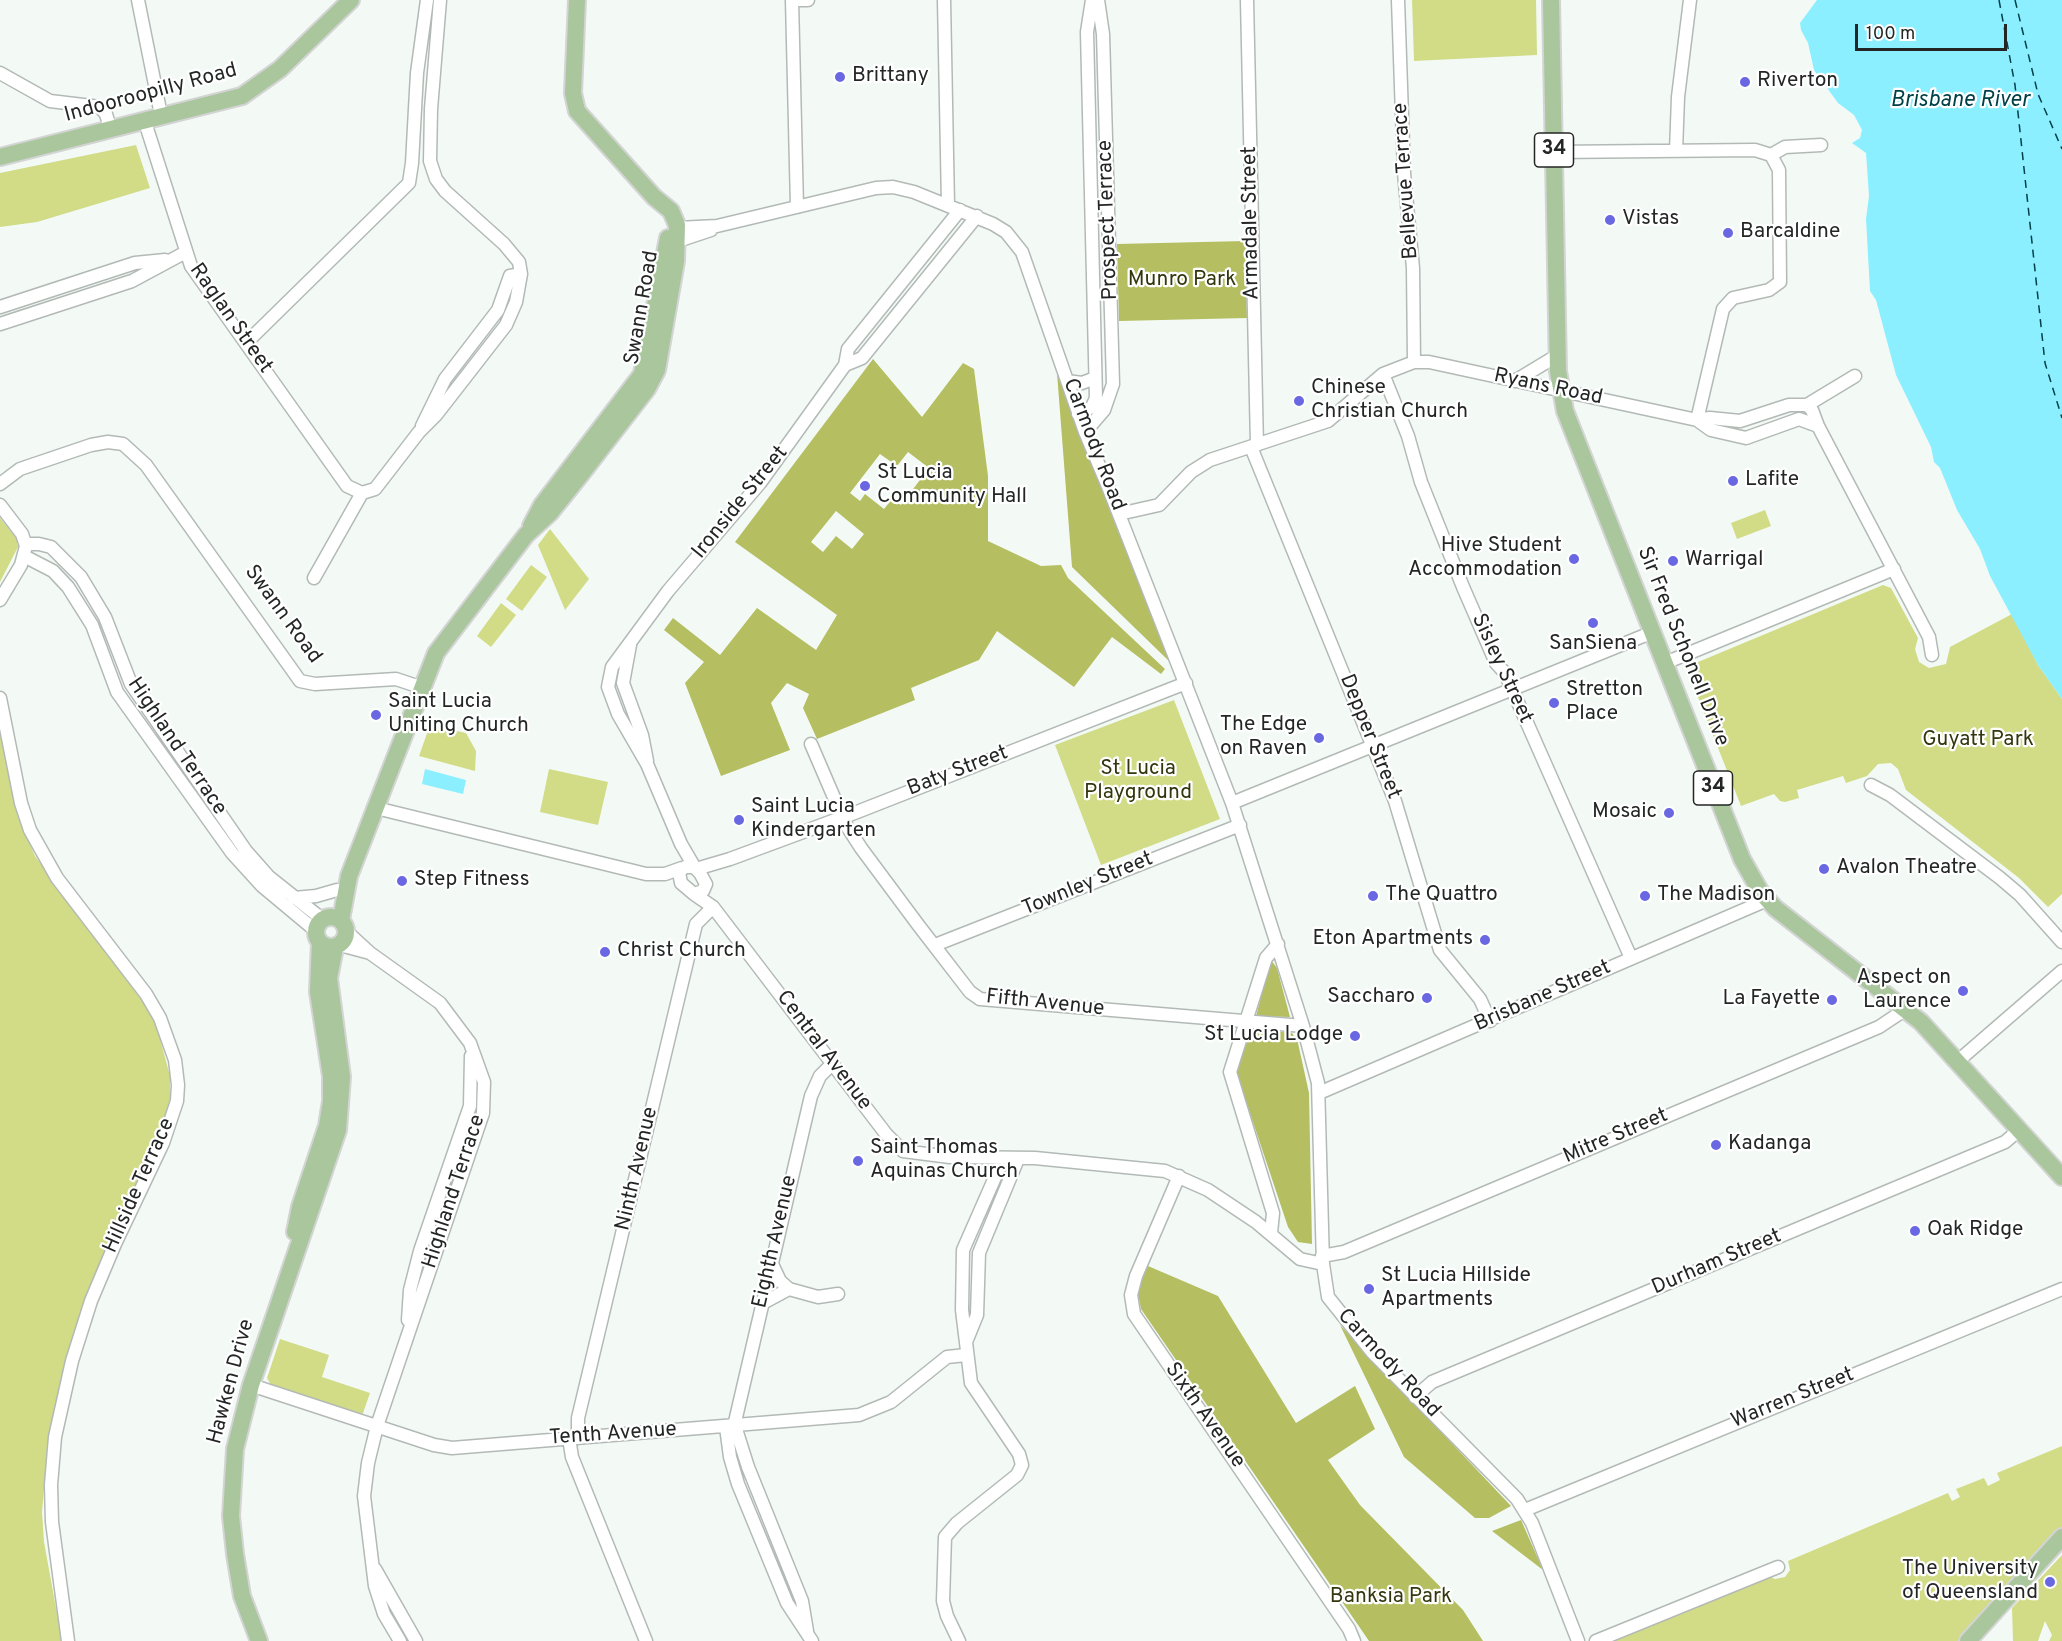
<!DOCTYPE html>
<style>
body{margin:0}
#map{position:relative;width:2062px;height:1641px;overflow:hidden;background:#f3faf6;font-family:Overpass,sans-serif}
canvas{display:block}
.scale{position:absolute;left:1855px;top:24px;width:152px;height:27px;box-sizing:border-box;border:3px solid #242625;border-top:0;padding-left:8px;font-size:18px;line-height:21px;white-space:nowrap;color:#242625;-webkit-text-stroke:4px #fff;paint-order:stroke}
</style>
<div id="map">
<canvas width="2062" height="1641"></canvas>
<div class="scale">100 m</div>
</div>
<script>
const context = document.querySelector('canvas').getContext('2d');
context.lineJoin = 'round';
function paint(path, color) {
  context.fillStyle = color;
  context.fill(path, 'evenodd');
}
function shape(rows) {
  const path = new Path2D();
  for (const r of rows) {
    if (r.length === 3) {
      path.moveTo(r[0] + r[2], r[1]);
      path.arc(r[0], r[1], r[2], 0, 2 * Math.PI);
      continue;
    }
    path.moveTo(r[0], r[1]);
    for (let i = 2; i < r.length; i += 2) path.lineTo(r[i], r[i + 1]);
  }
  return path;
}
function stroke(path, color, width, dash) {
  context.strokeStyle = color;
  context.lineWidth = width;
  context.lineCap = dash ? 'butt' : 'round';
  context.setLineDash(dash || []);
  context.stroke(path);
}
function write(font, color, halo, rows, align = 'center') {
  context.font = font + ' Overpass,sans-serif';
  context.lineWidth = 4.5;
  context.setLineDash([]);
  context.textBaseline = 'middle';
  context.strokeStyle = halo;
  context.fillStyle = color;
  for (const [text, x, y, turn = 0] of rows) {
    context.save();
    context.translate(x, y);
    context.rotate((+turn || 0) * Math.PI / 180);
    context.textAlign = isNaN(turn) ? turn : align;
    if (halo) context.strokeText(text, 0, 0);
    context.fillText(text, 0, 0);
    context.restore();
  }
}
paint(shape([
 [1412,0,1536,0,1537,55,1414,61],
 [136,145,150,188,37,222,0,227,0,173],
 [1765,510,1771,526,1737,539,1731,523],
 [0,518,17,539,18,547,0,582],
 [550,529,589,579,565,610,538,545],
 [531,565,547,577,522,611,506,599],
 [1883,585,1891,588,1918,638,1915,649,1919,662,1929,668,1946,664,1950,647,2012,614,2038,665,2062,699,2062,894,2048,907,2019,878,1906,790,1898,769,1891,763,1878,764,1867,776,1846,783,1843,776,1797,790,1799,798,1785,802,1780,801,1774,794,1741,806,1686,667],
 [501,603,516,615,491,647,477,636],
 [1174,700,1220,819,1101,865,1055,745],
 [430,725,466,733,476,751,475,771,419,756],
 [0,734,21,824,35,856,143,1002,156,1024,170,1076,170,1099,163,1126,91,1285,67,1360,49,1432,42,1512,44,1542,62,1641,0,1641],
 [549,769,608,782,598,825,540,812],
 [280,1339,329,1355,322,1377,370,1393,362,1416,271,1385,267,1378],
 [2062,1446,2062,1527,1958,1641,1608,1641,1768,1576,1775,1579,1785,1577,1790,1570,1788,1561,1948,1493,1952,1501,1960,1497,1956,1489,1984,1478,1988,1486,2000,1480,1997,1473],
 [2062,1555,2062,1641,2049,1641,2052,1635,2045,1621,2038,1641,2013,1641,2012,1608]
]), '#d2db86');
paint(shape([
 [1245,241,1247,318,1119,321,1117,244],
 [873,359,922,417,963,363,974,369,988,476,988,541,1041,566,1061,565,1068,578,1165,669,1161,674,1112,637,1074,687,997,631,979,660,911,688,915,700,817,739,803,708,809,694,787,683,771,703,790,750,721,776,685,683,704,662,664,630,673,618,720,655,757,608,816,650,837,615,735,542],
 [908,452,929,468,901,505,892,499,884,509,865,494,860,501,850,493,880,454,897,466],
 [836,511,864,534,852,549,836,536,823,552,811,542],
 [1057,373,1170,662,1072,567],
 [1271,960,1277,968,1290,1017,1256,1016],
 [1252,1029,1292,1033,1298,1043,1309,1093,1312,1244,1298,1242,1288,1227,1236,1071],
 [1148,1266,1218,1296,1296,1423,1355,1386,1375,1429,1328,1460,1360,1505,1463,1610,1483,1641,1369,1641,1141,1309,1137,1289],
 [1340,1325,1511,1506,1489,1518,1475,1518,1404,1457],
 [1521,1520,1543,1570,1492,1531]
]), '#b5be60');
paint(shape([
 [1817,0,2062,0,2062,699,2038,665,1990,576,1980,549,1957,510,1940,468,1934,462,1931,447,1896,375,1876,300,1870,291,1866,219,1869,196,1866,153,1852,143,1860,138,1862,130,1854,115,1838,103,1814,70,1808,43,1801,30,1800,23],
 [425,769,466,780,463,794,422,784]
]), '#8cefff');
stroke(shape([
 [1999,0,2015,85,2045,363,2062,418],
 [2015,0,2038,94,2062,149]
]), '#004149', 1.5, [8, 6]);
const minor = shape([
 [138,0,161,115],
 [792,0,797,207],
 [792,0,808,0],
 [944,0,948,205],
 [1247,0,1257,445],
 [1398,0,1404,173,1413,268,1414,362],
 [0,73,50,101,100,107,106,114,110,128],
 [144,119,191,266,347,486,362,493],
 [1676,151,1678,97,1690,0],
 [1554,152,1755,150,1771,155],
 [1771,155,1785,147,1821,145],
 [678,228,717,226,876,188,893,187,914,192,993,224,1006,232,1022,252,1085,432,1109,489,1232,803,1303,1026,1318,1083,1323,1264,1328,1297,1372,1352,1517,1499,1532,1523,1578,1641],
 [678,241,711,230],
 [0,307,135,263,165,260],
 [0,324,132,281,186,252],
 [246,343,409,183,412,163,417,73,427,0],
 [845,365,862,358,977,216],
 [1383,374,1408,436,1421,482,1463,587,1496,663,1505,673,1631,958],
 [1067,381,1082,383,1095,378],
 [1515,381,1558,355],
 [1807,405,1812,410,1818,426,1929,637,1932,655],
 [1807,405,1855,376],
 [1078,414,1092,407,1096,398,1087,32,1092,0],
 [1697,420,1723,309,1733,298,1769,290,1780,282,1779,170,1771,155],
 [1697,420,1711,430,1746,438,1799,419,1818,426],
 [422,426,445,379,498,310,510,276,521,274],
 [1085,432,1104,410,1113,384,1103,34,1098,0],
 [1251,447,1395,801,1440,950,1480,999,1490,1021],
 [0,484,20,469,91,445,108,442,123,444,146,465,300,681,315,684,396,679,423,688],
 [0,505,22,534,26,546,21,565,0,600],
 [1119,514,1159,505,1191,472,1210,460,1328,421,1383,374,1414,362,1429,362,1697,420,1710,418,1740,421,1789,405,1807,405],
 [26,544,39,544,51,547,81,577,105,617,131,684,246,851,269,877,322,919],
 [24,556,53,571,68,587,92,625,117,692,232,853,262,886,316,931],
 [314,578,362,493,375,489,419,432,436,415,506,325,516,302,521,274,519,262,504,244,445,191,436,179,430,161,431,109,440,0],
 [630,645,623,683,642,735,647,761],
 [1665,663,1894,569],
 [0,698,21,803,30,830,57,878,146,994,160,1018,175,1060,178,1085,177,1101,163,1143,115,1244,91,1301,72,1361,55,1437,51,1485,52,1522,68,1641],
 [811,744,842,816],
 [1871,785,1890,795,2000,878,2020,895,2062,942],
 [1232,803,1653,632],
 [376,808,646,874,665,874,682,868],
 [841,817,861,848,919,926,970,992,980,999,1303,1026],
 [685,867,694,867,700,873,706,884,703,891,694,894,681,883,679,872,685,867],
 [695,868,681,844,647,764,618,714,608,687,612,667,668,591,760,483,845,365,848,349,960,210],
 [696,869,730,859,857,812,1186,683],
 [694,894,713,907,886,1134,903,1151,950,1157,1035,1158,1165,1171,1208,1190,1256,1222,1300,1259,1323,1264],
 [294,898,316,896,337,890],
 [346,931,370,953,440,1003,470,1043,484,1082,483,1113,377,1426,368,1463,364,1496,375,1586,384,1614,400,1641],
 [340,945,370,953],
 [935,945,1240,825],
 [1958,1061,2062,971],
 [1319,1093,1767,900],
 [1179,1176,1136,1276,1131,1295,1134,1314,1349,1629,1354,1641],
 [1271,1233,1273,1213,1230,1072,1266,958,1278,944],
 [1322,1256,1344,1252,1879,1027,1906,1009],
 [772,1264,780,1281,789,1289,818,1297,838,1294],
 [761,1304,789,1289],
 [408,1320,410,1290,420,1251,470,1106,471,1056],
 [966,1342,977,1315,979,1253,1018,1159],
 [251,1385,434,1445,452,1448,859,1415,891,1402,947,1357,966,1355],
 [1415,1397,1432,1382,2005,1142,2019,1130],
 [734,1426,811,1096,820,1076,832,1064],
 [735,1426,748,1467,802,1601,807,1631],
 [726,1427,730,1457,738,1484,787,1603,812,1641],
 [569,1438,572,1457,646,1641],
 [578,1438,578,1418,696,924,713,907],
 [1525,1510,2062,1289],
 [375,1569,416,1641],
 [959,1641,947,1616,943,1601,945,1537,957,1523,1017,1475,1022,1465,1019,1454,971,1383,962,1310,963,1250,1003,1159],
 [1596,1641,1778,1567]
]);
const major = shape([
 [1551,0,1558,371,1565,411,1742,859,1760,891,1775,908,1921,1022,2062,1177],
 [0,157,242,96,280,69,351,0],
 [531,526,542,505,642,374,668,238],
 [331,932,15],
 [341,920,349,876,436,653,526,535,550,513,582,473,647,389,657,370,676,261,677,225,671,211,654,197,577,111,573,93,577,0],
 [295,1232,300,1207,327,1126,331,1101,331,1076,318,992,320,942],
 [259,1641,242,1596,235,1554,231,1516,235,1449,251,1385,338,1130,342,1077,329,978,335,947],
 [1968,1641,2062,1537]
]);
stroke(minor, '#b3bab6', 15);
stroke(major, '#d3d4d3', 20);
stroke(minor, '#fff', 12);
stroke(major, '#a9c69d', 16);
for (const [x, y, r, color] of [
 [840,77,6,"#6967e1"],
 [1745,82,6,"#6967e1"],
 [1610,220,6,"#6967e1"],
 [1728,233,6,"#6967e1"],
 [1299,401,6,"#6967e1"],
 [1733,481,6,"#6967e1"],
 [865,486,6,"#6967e1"],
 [1574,559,6,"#6967e1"],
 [1673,561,6,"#6967e1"],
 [1593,623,6,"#6967e1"],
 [1554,703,6,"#6967e1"],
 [376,715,6,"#6967e1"],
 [1319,738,6,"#6967e1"],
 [1669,813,6,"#6967e1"],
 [739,820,6,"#6967e1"],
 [1824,869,6,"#6967e1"],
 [402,881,6,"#6967e1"],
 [1373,896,6,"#6967e1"],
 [1645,896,6,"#6967e1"],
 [1485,940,6,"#6967e1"],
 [605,952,6,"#6967e1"],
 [1963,991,6,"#6967e1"],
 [1427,998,6,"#6967e1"],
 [1832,1000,6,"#6967e1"],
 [1355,1036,6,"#6967e1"],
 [1716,1145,6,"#6967e1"],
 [858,1161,6,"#6967e1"],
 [1915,1231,6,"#6967e1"],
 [1369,1289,6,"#6967e1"],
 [2050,1582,6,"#6967e1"]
]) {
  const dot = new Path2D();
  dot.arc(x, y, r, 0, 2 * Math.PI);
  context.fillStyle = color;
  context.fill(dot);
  stroke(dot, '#fff', 2);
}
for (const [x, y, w] of [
 [1554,150,39],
 [1713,788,39]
]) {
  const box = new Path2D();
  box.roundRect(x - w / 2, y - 17, w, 34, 4.5);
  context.fillStyle = '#fff';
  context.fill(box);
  stroke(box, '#242625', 1.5);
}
write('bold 20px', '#242625', null, [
 ["34",1554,150],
 ["34",1713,788]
]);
write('21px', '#242625', '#fff', [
 ["Brittany",852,77],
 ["Riverton",1757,82],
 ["Vistas",1622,220],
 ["Barcaldine",1740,233],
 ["Chinese",1311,389],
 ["Christian Church",1311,413],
 ["St Lucia",877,474],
 ["Community Hall",877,498],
 ["Lafite",1745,481],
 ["Hive Student",1562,547,"right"],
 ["Accommodation",1562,571,"right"],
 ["Warrigal",1685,561],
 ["SanSiena",1593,645,"center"],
 ["Stretton",1566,691],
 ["Place",1566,715],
 ["Saint Lucia",388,703],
 ["Uniting Church",388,727],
 ["The Edge",1307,726,"right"],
 ["on Raven",1307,750,"right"],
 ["Saint Lucia",751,808],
 ["Kindergarten",751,832],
 ["Mosaic",1657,813,"right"],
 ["Avalon Theatre",1836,869],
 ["Step Fitness",414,881],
 ["The Quattro",1385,896],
 ["The Madison",1657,896],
 ["Eton Apartments",1473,940,"right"],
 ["Christ Church",617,952],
 ["Aspect on",1951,979,"right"],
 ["Laurence",1951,1003,"right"],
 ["Saccharo",1415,998,"right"],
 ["La Fayette",1820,1000,"right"],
 ["St Lucia Lodge",1343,1036,"right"],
 ["Kadanga",1728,1145],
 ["Saint Thomas",870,1149],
 ["Aquinas Church",870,1173],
 ["Oak Ridge",1927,1231],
 ["St Lucia Hillside",1381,1277],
 ["Apartments",1381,1301],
 ["The University",2038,1570,"right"],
 ["of Queensland",2038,1594,"right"]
], 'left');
write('21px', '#242625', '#fff', [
 ["Indooroopilly Road",151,94,-15],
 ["Bellevue Terrace",1407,181,-94],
 ["Prospect Terrace",1109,220,-92],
 ["Armadale Street",1252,223,-91],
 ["Swann Road",643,308,-80],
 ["Raglan Street",230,319,55],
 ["Ryans Road",1548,388,12],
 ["Carmody Road",1093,445,69],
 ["Ironside Street",741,503,-51],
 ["Swann Road",282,615,54],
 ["Sir Fred Schonell Drive",1682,647,68],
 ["Sisley Street",1501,669,65],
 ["Depper Street",1369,737,68],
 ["Highland Terrace",176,747,56],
 ["Baty Street",958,772,-21],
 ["Townley Street",1088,885,-22],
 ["Brisbane Street",1543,997,-24],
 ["Fifth Avenue",1045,1004,6],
 ["Central Avenue",823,1051,53],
 ["Mitre Street",1616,1137,-23],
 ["Ninth Avenue",638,1169,-77],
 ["Hillside Terrace",140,1186,-66],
 ["Highland Terrace",455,1192,-72],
 ["Eighth Avenue",776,1242,-77],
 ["Durham Street",1717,1263,-23],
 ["Carmody Road",1388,1364,47],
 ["Hawken Drive",232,1382,-75],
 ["Warren Street",1793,1399,-22],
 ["Sixth Avenue",1204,1416,55],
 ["Tenth Avenue",613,1435,-4]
]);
write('21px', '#33370e', '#fff', [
 ["Munro Park",1182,281],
 ["Guyatt Park",1978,741],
 ["St Lucia",1138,770],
 ["Playground",1138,794],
 ["Banksia Park",1391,1598]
]);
write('italic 22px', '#004149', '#fff', [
 ["Brisbane River",1960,102]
]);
</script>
